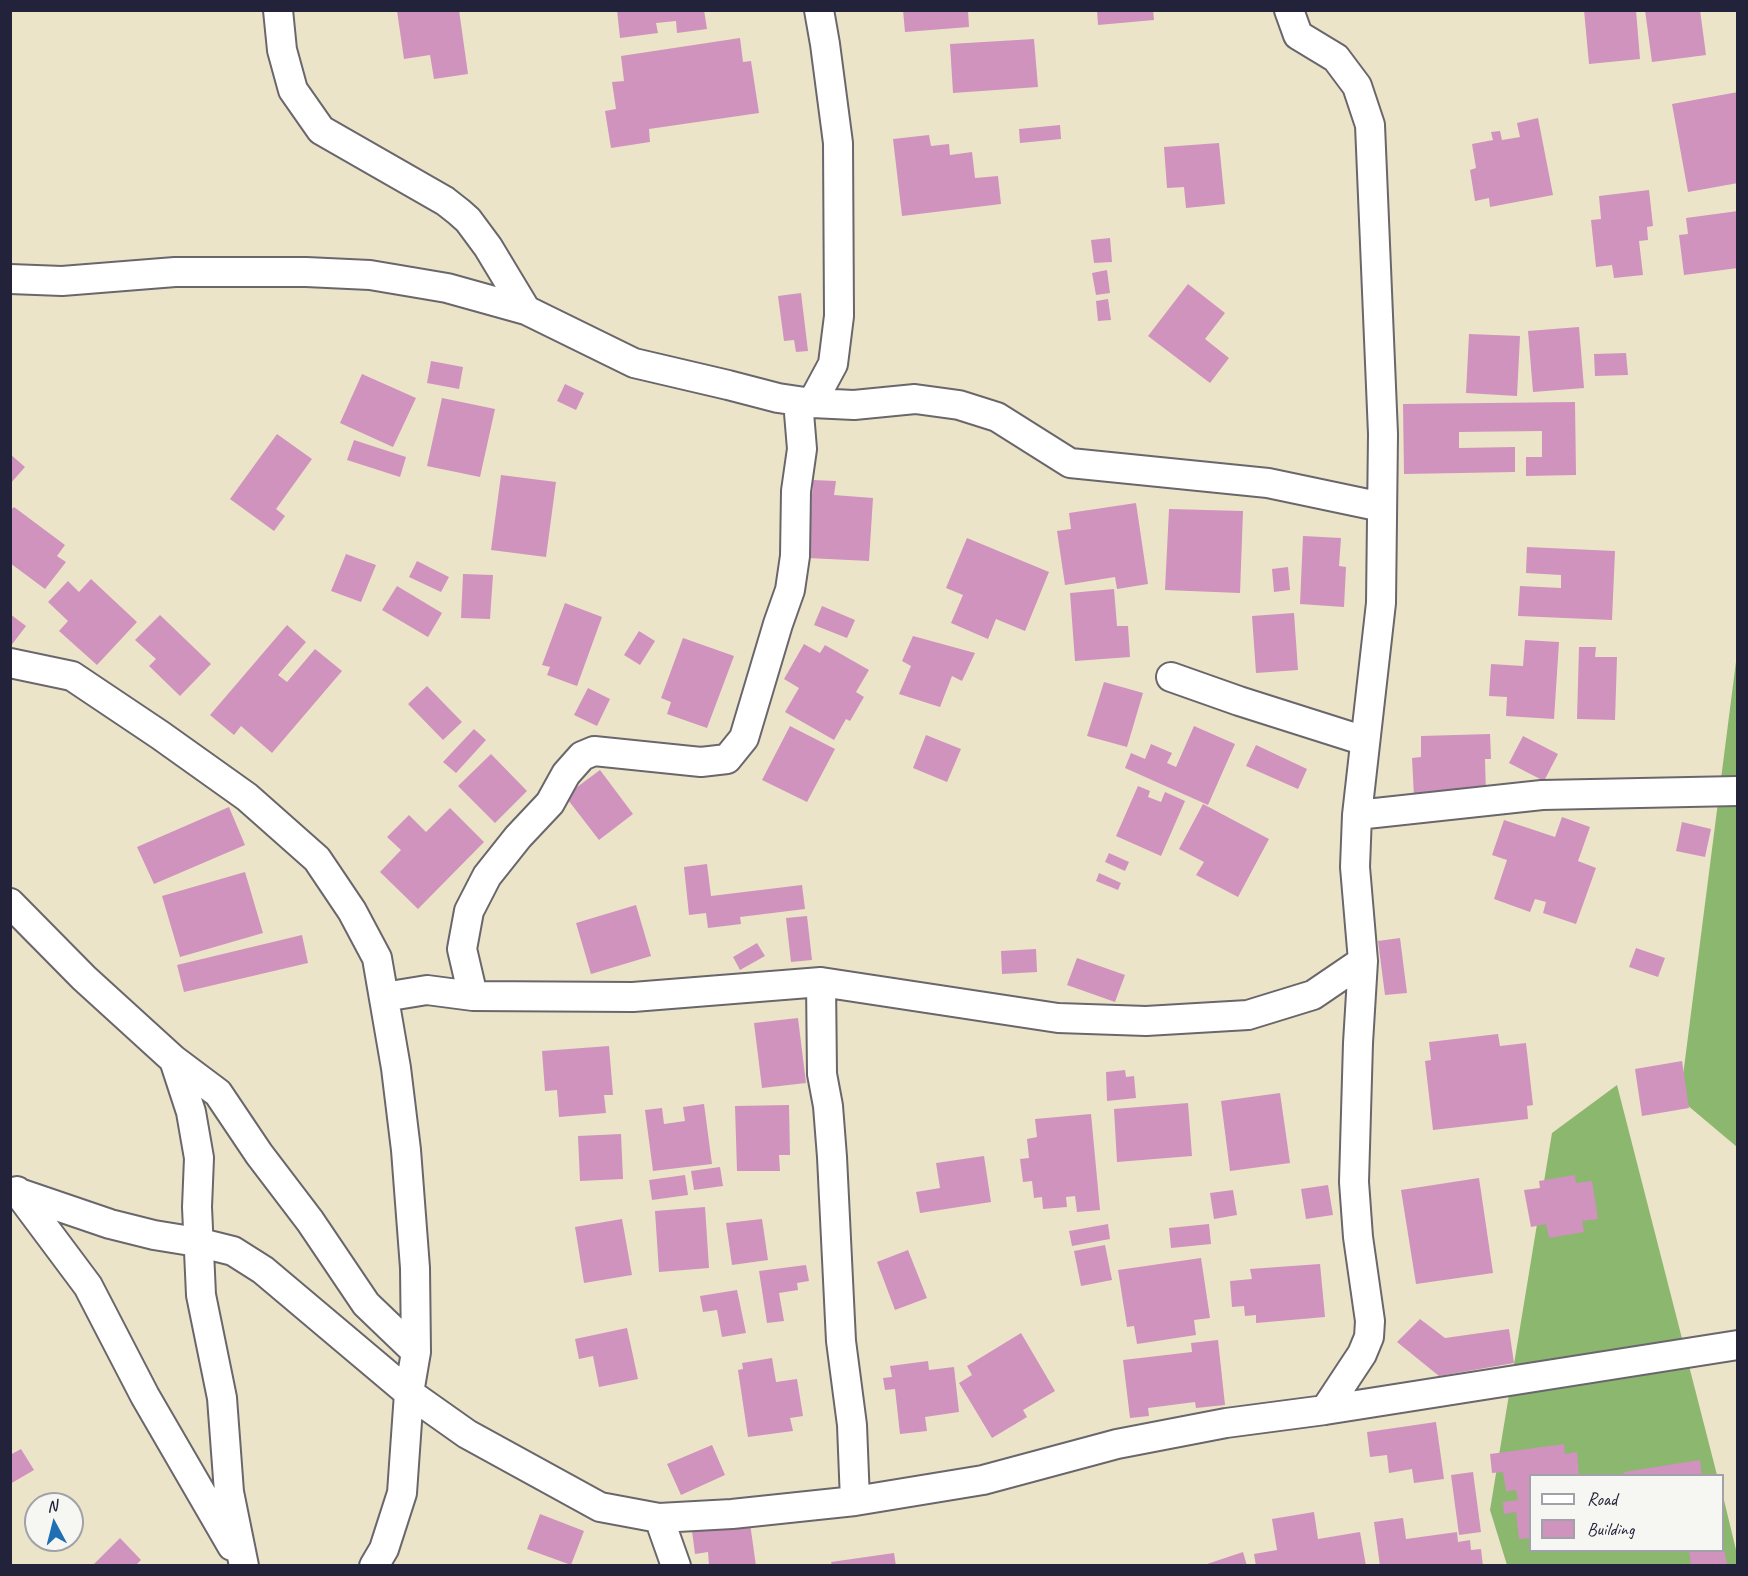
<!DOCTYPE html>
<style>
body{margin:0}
#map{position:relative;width:1748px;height:1576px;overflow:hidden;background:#ece4c8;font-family:Caveat,sans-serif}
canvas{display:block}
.frame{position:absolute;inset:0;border:12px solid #22223b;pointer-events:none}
.legend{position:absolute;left:1529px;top:1474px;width:195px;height:78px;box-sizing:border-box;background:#f6f6f2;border:2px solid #a1a1a9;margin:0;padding:8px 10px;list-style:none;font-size:18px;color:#22223b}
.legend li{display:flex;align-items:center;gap:12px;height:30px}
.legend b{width:30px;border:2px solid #a1a1a9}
.north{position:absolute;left:24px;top:1492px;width:60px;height:60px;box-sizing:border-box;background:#f6f6f2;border:2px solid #a1a1a9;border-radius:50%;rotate:353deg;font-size:16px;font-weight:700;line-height:24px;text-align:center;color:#22223b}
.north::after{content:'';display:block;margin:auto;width:21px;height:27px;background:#1f6fb2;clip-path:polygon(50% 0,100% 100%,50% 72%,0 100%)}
</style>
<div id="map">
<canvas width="1748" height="1576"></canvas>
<div class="frame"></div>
<ul class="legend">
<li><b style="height:8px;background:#fff"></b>Road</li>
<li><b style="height:16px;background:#cf93be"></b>Building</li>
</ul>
<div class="north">N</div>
</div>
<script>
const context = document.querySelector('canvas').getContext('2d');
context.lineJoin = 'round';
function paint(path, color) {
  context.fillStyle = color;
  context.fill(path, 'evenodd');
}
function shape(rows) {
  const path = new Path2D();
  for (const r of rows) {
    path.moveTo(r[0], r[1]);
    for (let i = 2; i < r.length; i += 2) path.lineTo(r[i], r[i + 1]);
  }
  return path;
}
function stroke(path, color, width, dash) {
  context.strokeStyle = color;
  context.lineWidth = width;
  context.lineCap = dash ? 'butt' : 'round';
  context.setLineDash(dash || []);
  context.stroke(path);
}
paint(shape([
 [1737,654,1737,1147,1680,1099],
 [1617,1085,1717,1475,1530,1476,1530,1550,1722,1550,1723,1496,1737,1554,1737,1565,1507,1565,1490,1510,1552,1133]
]), '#8cb76e');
paint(shape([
 [459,10,468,74,434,79,430,55,404,59,397,11],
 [617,10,704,10,707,29,677,33,676,21,656,23,658,33,620,38],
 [903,10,968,10,969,27,905,32],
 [1097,10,1153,10,1154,20,1098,25],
 [1584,10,1636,10,1640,59,1589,64],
 [1645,10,1700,10,1706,55,1652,62],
 [740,38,743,62,751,61,759,113,649,129,650,142,611,148,605,111,616,109,612,82,624,81,621,56],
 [1034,39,1038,87,953,93,950,44],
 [1738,92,1738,183,1688,192,1672,104],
 [1538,118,1553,195,1490,207,1489,198,1475,201,1470,170,1476,168,1472,144,1493,140,1491,132,1500,131,1502,140,1520,137,1517,123],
 [1060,125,1061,139,1020,143,1019,129],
 [929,135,931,146,949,144,950,155,972,152,975,178,998,176,1001,204,902,216,893,139],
 [1219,143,1225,204,1186,208,1184,187,1167,188,1164,147],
 [1649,190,1653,226,1647,227,1648,240,1639,241,1643,275,1614,278,1612,265,1596,267,1591,220,1601,219,1599,196],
 [1738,211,1738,268,1684,275,1679,235,1688,234,1686,218],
 [1110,238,1112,262,1094,263,1091,240],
 [1107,270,1110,293,1096,295,1092,273],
 [1188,284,1225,313,1205,339,1229,358,1210,383,1148,336],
 [801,293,808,351,796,352,794,340,784,341,778,296],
 [1108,299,1111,320,1098,321,1096,301],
 [1579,327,1584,388,1533,392,1528,331],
 [1469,334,1520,336,1517,396,1466,393],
 [1626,353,1628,375,1595,376,1594,354],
 [431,361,463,367,459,389,427,383],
 [362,374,416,398,393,447,340,423],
 [565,384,584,393,576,410,557,401],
 [442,398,495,409,480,477,427,466],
 [1575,402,1576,475,1526,476,1526,457,1542,457,1542,431,1459,432,1459,448,1515,447,1515,472,1404,474,1403,404],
 [277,434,312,459,276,509,285,516,274,531,230,499],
 [354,440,406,457,400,477,347,460],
 [10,454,25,467,10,484],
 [501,475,556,482,546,557,491,550],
 [813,480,836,481,834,495,873,498,869,561,808,558],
 [1136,503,1148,584,1117,589,1115,577,1065,585,1057,531,1071,529,1069,513],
 [14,507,65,545,57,556,66,562,45,589,10,563,10,511],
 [1169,509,1243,511,1240,593,1165,590],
 [1303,536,1341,538,1339,566,1346,567,1344,607,1300,604],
 [967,538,1049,572,1025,631,996,619,988,639,951,623,963,595,946,588],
 [1527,547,1615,551,1612,620,1518,616,1520,586,1561,588,1561,575,1526,573],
 [346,554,376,565,361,602,331,591],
 [417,561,449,577,441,592,409,577],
 [1288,567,1290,590,1274,592,1272,569],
 [463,574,493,575,490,619,461,618],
 [91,579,137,622,97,665,59,631,68,621,48,602,68,581,79,592],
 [397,586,442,613,428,637,382,610],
 [1114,589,1117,626,1128,626,1130,657,1075,661,1070,593],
 [565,603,602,617,577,686,547,675,550,667,542,665],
 [822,606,855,620,847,638,814,625],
 [1294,613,1298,670,1256,673,1252,616],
 [10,614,26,626,10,647],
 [160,615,211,664,180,696,149,666,156,659,135,640],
 [287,625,306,642,278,675,287,682,315,649,342,671,272,753,241,726,234,735,210,715],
 [639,631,655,641,640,665,624,655],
 [913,636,975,653,962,681,952,676,940,707,899,694,911,666,902,661],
 [683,638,734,656,707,728,667,714,671,702,661,698],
 [1525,640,1559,642,1554,719,1506,716,1507,697,1489,696,1491,664,1523,666],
 [804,644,820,653,825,645,869,670,856,692,864,697,850,721,846,719,834,740,785,712,799,688,784,679],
 [1579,647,1596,647,1595,657,1617,657,1615,720,1577,719],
 [1104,682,1143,693,1127,747,1087,736],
 [427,686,462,722,443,740,408,704],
 [588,688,610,699,597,726,574,715],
 [790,726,835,749,807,802,762,780],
 [1194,726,1235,744,1208,805,1125,768,1131,753,1145,759,1151,744,1172,753,1167,763,1176,767],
 [474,729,486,740,456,773,443,762],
 [1490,734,1491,759,1485,759,1486,795,1414,797,1412,758,1421,757,1421,736],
 [926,735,961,749,947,782,913,768],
 [1523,736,1558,754,1544,781,1509,763],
 [1256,745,1307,769,1298,789,1246,766],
 [491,754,527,791,495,823,458,786],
 [600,770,633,814,599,840,565,796],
 [1138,786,1150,791,1148,797,1161,802,1165,792,1185,801,1161,856,1116,836],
 [1203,804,1269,839,1238,897,1196,875,1204,862,1179,849],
 [229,807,245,845,154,884,137,847],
 [450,808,484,842,418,909,380,872,401,850,387,837,409,815,426,832],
 [1562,817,1590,827,1578,861,1596,868,1576,924,1543,913,1546,902,1535,899,1530,912,1494,899,1507,860,1492,855,1504,820,1555,837],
 [1682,822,1711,829,1705,857,1676,851],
 [1109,853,1129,862,1125,871,1105,862],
 [707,864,711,896,802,885,805,909,740,917,741,924,708,928,706,913,689,915,684,867],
 [245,872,263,933,180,957,162,896],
 [1099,873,1121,883,1118,890,1096,881],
 [636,905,651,956,591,974,576,923],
 [807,916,812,960,791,962,786,918],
 [302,935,308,963,184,992,177,965],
 [1400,938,1407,993,1385,995,1378,941],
 [757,943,765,956,740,970,733,957],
 [1636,948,1665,958,1658,977,1629,967],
 [1036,949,1037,972,1002,974,1001,951],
 [1077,958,1125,975,1115,1002,1067,985],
 [798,1018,806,1083,762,1088,754,1023],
 [1498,1034,1500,1046,1526,1043,1533,1105,1527,1106,1528,1119,1433,1130,1425,1061,1431,1060,1429,1042],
 [609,1046,613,1095,604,1095,606,1113,559,1117,557,1090,545,1091,542,1051],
 [1682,1061,1689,1108,1642,1116,1635,1069],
 [1125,1070,1126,1077,1134,1076,1136,1098,1107,1101,1106,1072],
 [1280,1093,1290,1163,1230,1171,1221,1101],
 [1188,1103,1192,1156,1117,1162,1114,1109],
 [704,1104,712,1164,653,1171,645,1110,662,1108,664,1124,685,1121,683,1107],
 [789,1105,790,1155,779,1155,780,1171,737,1171,735,1106],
 [1091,1114,1100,1210,1077,1212,1075,1196,1066,1197,1067,1207,1043,1209,1042,1197,1034,1198,1032,1181,1023,1182,1020,1159,1029,1158,1027,1139,1037,1137,1035,1119],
 [621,1134,623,1179,580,1181,578,1136],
 [984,1156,991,1202,920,1213,916,1192,940,1188,936,1163],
 [720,1167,723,1186,694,1190,691,1171],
 [685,1175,688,1195,652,1200,649,1180],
 [1575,1175,1576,1183,1592,1181,1598,1219,1582,1221,1584,1232,1549,1238,1546,1224,1531,1227,1524,1190,1540,1188,1539,1181],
 [1479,1178,1493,1273,1416,1284,1401,1190],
 [1328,1185,1333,1215,1306,1219,1301,1189],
 [1233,1190,1237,1215,1214,1219,1210,1193],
 [705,1207,709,1268,659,1272,655,1211],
 [622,1219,632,1275,584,1283,575,1227],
 [762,1219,768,1260,732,1265,726,1223],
 [1108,1224,1110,1239,1072,1246,1069,1231],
 [1209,1224,1211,1244,1171,1248,1169,1228],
 [1105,1245,1112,1280,1081,1286,1074,1251],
 [908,1250,927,1298,895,1310,877,1262],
 [1201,1258,1210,1318,1194,1320,1196,1335,1137,1344,1134,1326,1127,1327,1118,1270],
 [1320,1264,1325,1317,1256,1323,1256,1315,1245,1316,1244,1306,1232,1307,1230,1281,1252,1279,1250,1269],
 [806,1265,809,1281,797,1283,798,1290,779,1293,784,1321,767,1323,759,1271],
 [737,1290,746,1333,722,1337,717,1310,703,1312,700,1296],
 [1420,1319,1445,1338,1509,1329,1514,1363,1439,1376,1397,1342],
 [627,1328,638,1379,599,1387,593,1356,579,1359,575,1339],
 [1021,1333,1055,1391,1023,1410,1027,1417,992,1438,959,1383,972,1375,967,1366],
 [1218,1340,1225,1405,1196,1408,1195,1402,1148,1408,1149,1416,1130,1418,1123,1360,1192,1352,1191,1343],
 [772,1358,776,1382,797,1379,803,1416,790,1418,793,1431,748,1437,738,1370,743,1369,742,1363],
 [928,1361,929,1370,954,1367,959,1412,925,1417,927,1431,900,1434,895,1389,885,1390,883,1378,892,1377,890,1366],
 [1436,1422,1444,1479,1414,1483,1412,1469,1389,1473,1387,1455,1370,1457,1367,1432],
 [1564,1444,1565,1454,1577,1452,1579,1476,1530,1476,1530,1538,1519,1539,1516,1512,1504,1514,1503,1502,1518,1500,1516,1490,1506,1491,1503,1472,1492,1473,1490,1454],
 [712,1445,725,1475,681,1495,667,1464],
 [21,1449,34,1470,10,1484,10,1455],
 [1700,1460,1702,1476,1624,1476,1624,1472],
 [1473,1472,1481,1532,1459,1535,1451,1475],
 [1314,1512,1318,1539,1360,1532,1366,1566,1256,1566,1254,1554,1277,1550,1272,1519],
 [540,1514,584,1531,571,1565,527,1549],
 [1403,1518,1406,1539,1457,1532,1458,1542,1470,1540,1471,1550,1481,1549,1483,1566,1380,1566,1374,1522],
 [750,1523,756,1566,709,1566,708,1552,695,1554,692,1531],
 [120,1538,141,1560,135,1566,92,1566],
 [1722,1539,1727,1564,1691,1566,1689,1550,1722,1550],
 [1243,1552,1247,1566,1204,1566,1204,1565],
 [894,1553,896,1566,832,1566,831,1562]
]), '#cf93be');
const street = shape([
 [278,10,282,50,293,90,321,130,445,201,459,212,468,220,488,247,526,310],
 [1289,10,1298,35,1336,58,1357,86,1370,125,1383,434,1381,603,1357,815,1355,867,1363,961,1358,1043,1354,1182,1358,1237,1370,1321,1369,1337,1362,1354,1325,1410],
 [10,279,62,281,175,272,306,272,370,275,447,288,526,310,634,363,728,385,778,398,812,403,854,405,915,399,959,405,997,417,1070,463,1268,483,1382,507],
 [812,403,833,364,839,316,838,143,825,44,819,10],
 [10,663,72,676,160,735,247,797,317,859,352,911,377,958,396,1068,406,1150,415,1268,416,1352,409,1393,402,1493,384,1549,374,1566],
 [1171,677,1239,701,1365,741],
 [1357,815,1542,795,1738,791],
 [10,903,84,978,174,1060,191,1112,199,1158,197,1207,201,1295,222,1398,229,1492,244,1566],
 [821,982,822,1074,828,1106,832,1157,841,1341,852,1425,855,1501],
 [473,996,462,949,469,911,487,876,518,837,550,803,566,774,582,756,594,751,701,762,727,759,744,738,778,624,790,590,795,556,796,491,802,449,798,401],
 [384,997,427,990,473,996,633,997,821,982,1058,1018,1146,1021,1248,1015,1313,995,1363,961],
 [174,1060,218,1093,259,1154,310,1221,366,1304,416,1352],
 [17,1191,88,1286,145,1396,232,1546],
 [19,1193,110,1224,154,1235,197,1242,233,1251,263,1270,409,1393,467,1434,600,1507,659,1518,732,1514,855,1501,983,1480,1117,1444,1226,1423,1325,1410,1738,1345],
 [659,1518,676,1566]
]);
stroke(street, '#69666c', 32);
stroke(street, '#fff', 28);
</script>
